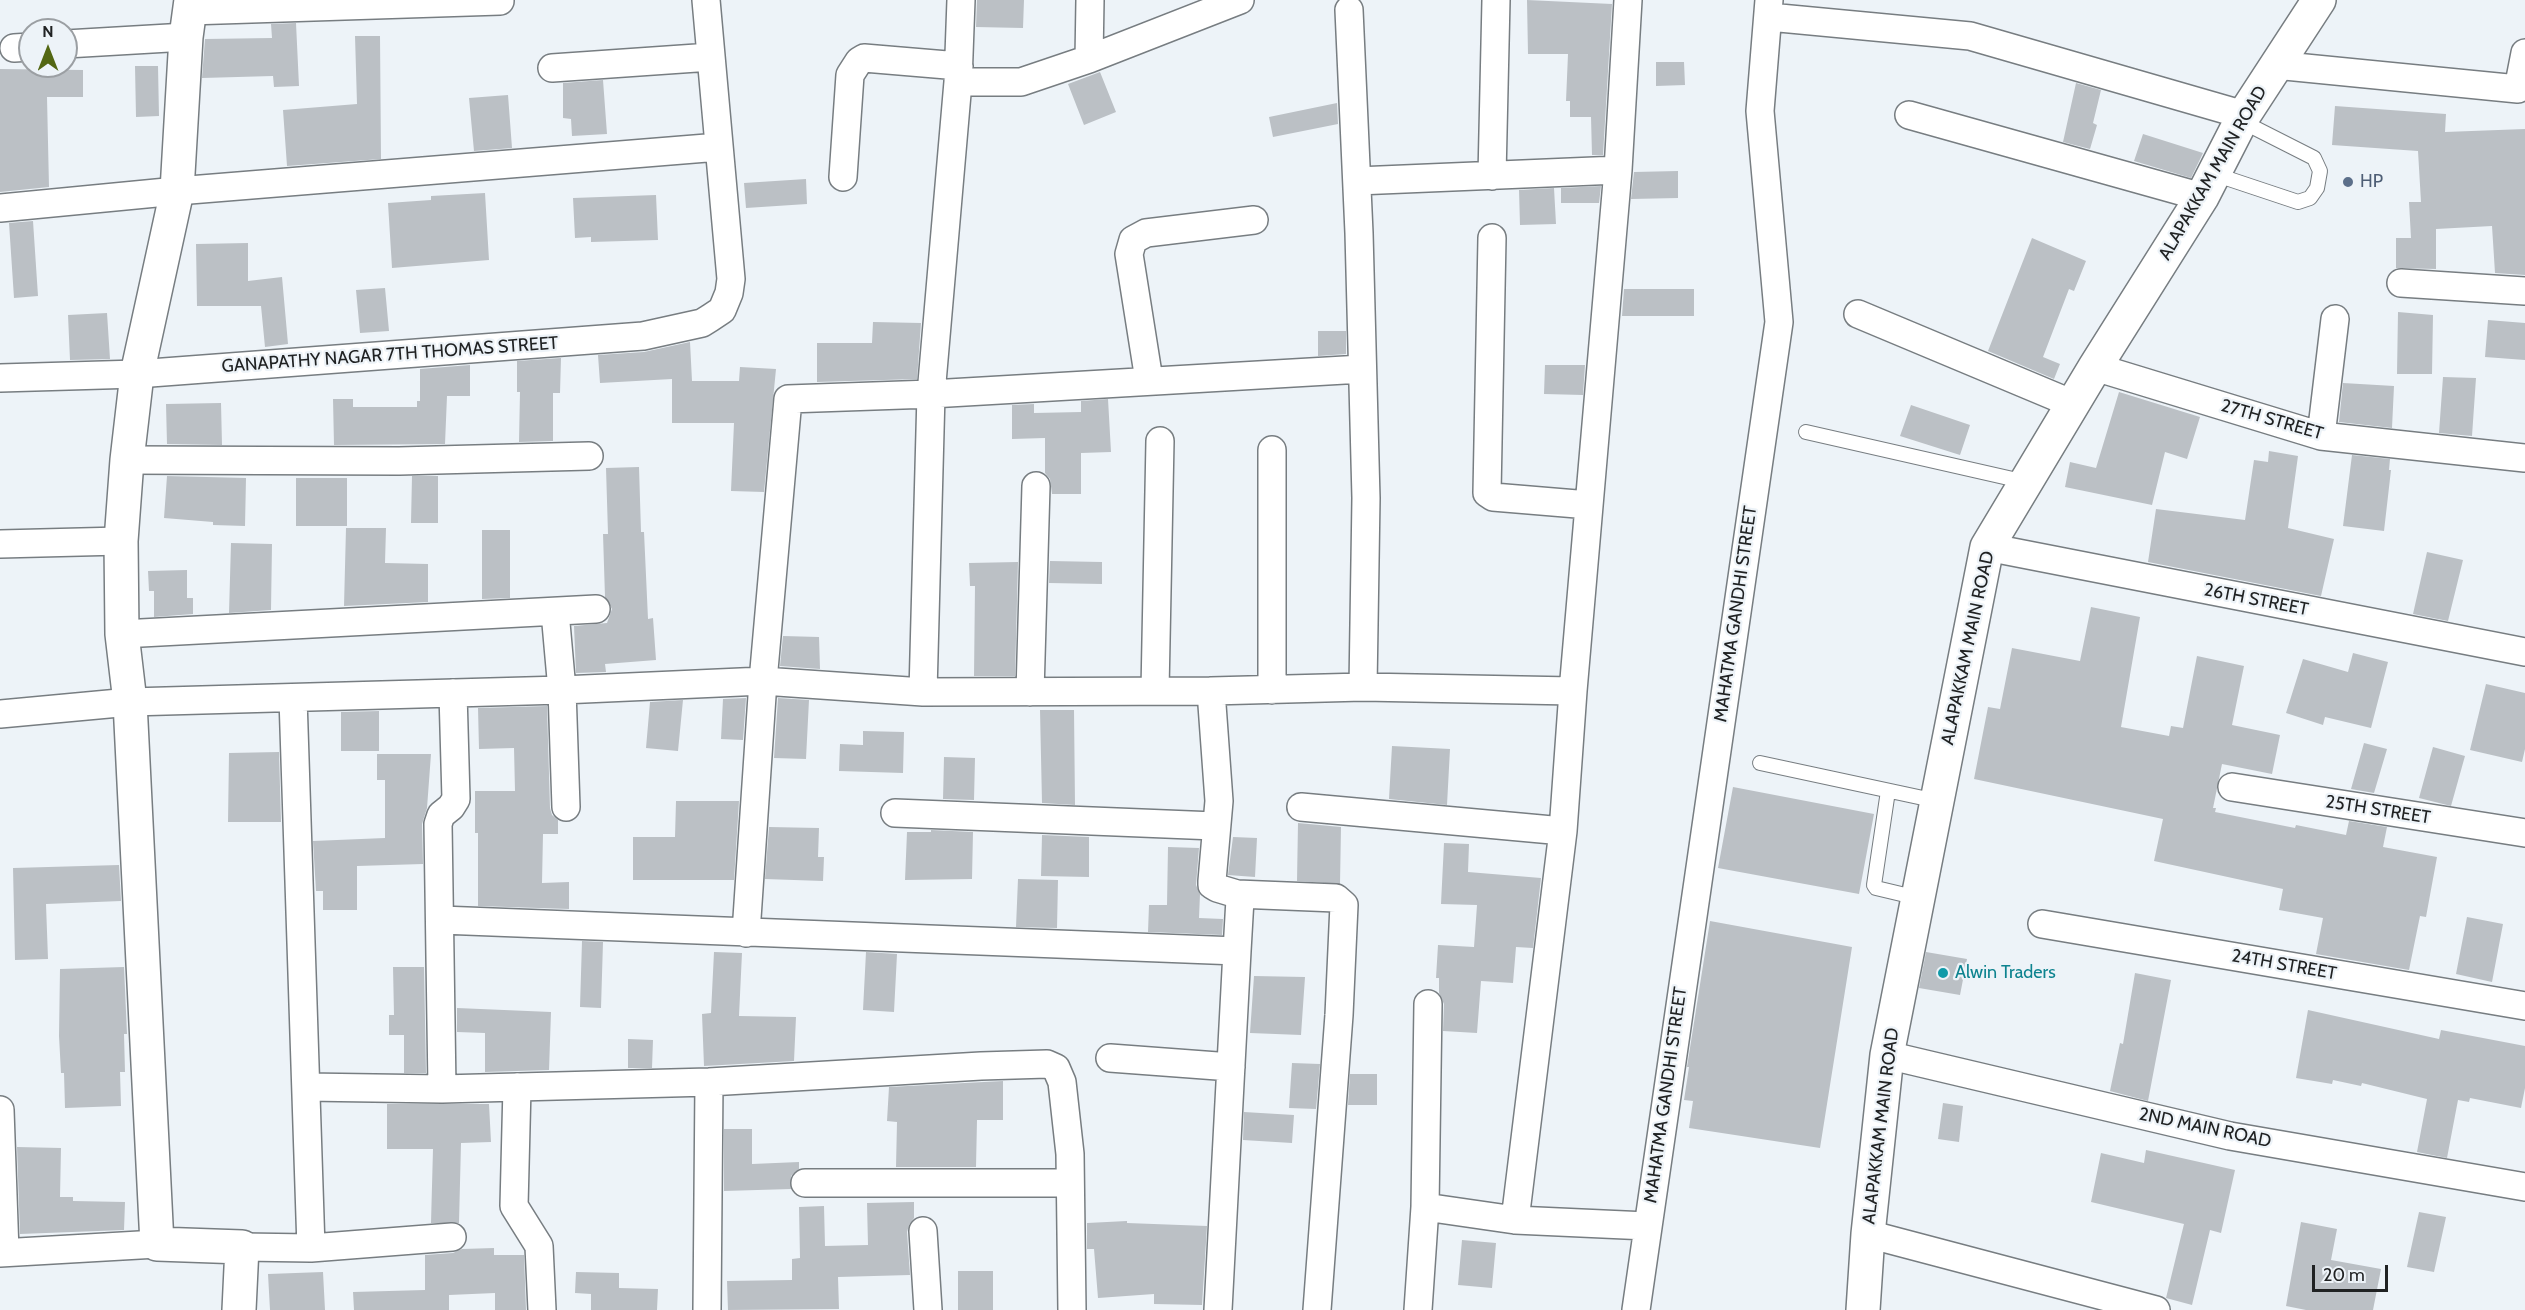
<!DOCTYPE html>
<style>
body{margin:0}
#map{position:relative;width:2525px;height:1310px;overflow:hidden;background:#edf3f8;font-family:Cabin,sans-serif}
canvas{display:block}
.north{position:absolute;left:18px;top:18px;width:60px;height:60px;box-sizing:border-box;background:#edf3f8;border:2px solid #9b9fa3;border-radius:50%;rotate:0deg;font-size:16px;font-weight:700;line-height:24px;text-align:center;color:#202223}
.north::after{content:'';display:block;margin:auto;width:21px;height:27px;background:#536713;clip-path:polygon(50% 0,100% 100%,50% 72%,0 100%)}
.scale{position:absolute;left:2312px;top:1265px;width:76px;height:27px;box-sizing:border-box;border:3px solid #202223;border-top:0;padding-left:8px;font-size:18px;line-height:21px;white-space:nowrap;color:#202223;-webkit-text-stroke:4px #edf3f8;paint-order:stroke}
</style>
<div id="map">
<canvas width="2525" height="1310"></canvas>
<div class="north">N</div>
<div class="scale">20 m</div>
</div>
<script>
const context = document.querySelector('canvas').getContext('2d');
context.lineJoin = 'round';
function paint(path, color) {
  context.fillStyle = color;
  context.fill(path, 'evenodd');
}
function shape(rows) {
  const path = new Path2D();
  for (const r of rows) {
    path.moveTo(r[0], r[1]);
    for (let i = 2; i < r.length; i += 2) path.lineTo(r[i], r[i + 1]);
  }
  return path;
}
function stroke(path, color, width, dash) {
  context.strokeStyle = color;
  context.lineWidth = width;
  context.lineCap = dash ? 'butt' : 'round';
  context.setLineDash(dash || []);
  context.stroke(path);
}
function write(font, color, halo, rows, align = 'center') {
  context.font = font + ' Cabin,sans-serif';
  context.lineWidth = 4.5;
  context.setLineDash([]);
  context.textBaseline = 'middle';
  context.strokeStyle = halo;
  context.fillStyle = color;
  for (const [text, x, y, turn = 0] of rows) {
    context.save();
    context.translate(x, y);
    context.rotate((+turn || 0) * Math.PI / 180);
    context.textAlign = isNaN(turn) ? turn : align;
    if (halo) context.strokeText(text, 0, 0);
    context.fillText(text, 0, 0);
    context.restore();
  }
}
paint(shape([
 [977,0,1024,0,1023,28,976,27],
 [1527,0,1612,4,1603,155,1592,155,1591,117,1570,117,1570,101,1566,101,1568,54,1528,54],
 [296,23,299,86,274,87,273,76,202,78,205,39,272,38,271,24],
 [355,36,380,36,381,159,287,166,283,110,357,104],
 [1656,62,1684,62,1685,85,1656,86],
 [135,66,158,66,159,116,136,117],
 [0,69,83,70,83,97,47,97,49,187,0,192],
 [1100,72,1116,112,1084,125,1068,84],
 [603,80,607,134,572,136,571,119,563,118,563,83],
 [2076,83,2101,90,2093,123,2097,125,2090,149,2063,142],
 [508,95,512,148,474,151,469,98],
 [1337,103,1338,124,1273,137,1269,117],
 [2335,106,2446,114,2445,132,2525,129,2525,275,2495,273,2492,226,2436,229,2436,269,2396,268,2396,238,2411,238,2409,202,2421,202,2418,151,2332,145],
 [2143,134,2203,153,2191,178,2134,161],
 [1678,171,1678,198,1631,199,1634,172],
 [806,179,807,204,746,208,744,183],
 [1601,186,1599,203,1561,203,1561,188],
 [1554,188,1556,224,1520,225,1519,190],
 [485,193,489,260,392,268,388,203,431,200,431,196],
 [656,195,658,240,591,242,591,237,575,238,573,198],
 [33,221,38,296,14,298,9,223],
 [2032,238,2086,261,2074,291,2069,289,2043,357,2060,364,2054,379,1988,351],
 [248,243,248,281,282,277,288,344,265,347,261,306,197,306,196,244],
 [385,288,389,331,360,333,356,290],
 [1624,289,1694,289,1694,316,1622,316],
 [2398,312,2433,315,2432,374,2397,374],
 [107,313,110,359,70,360,68,315],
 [2488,320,2525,323,2525,360,2485,357],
 [873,322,921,323,917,379,817,382,817,343,872,343],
 [1318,331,1346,331,1346,354,1318,356],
 [690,342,692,381,739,381,740,367,776,369,764,492,731,491,734,423,672,423,672,379,600,383,598,355,644,352],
 [561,358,560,393,553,393,553,441,519,442,520,392,517,392,517,361],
 [470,365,470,396,447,396,445,444,334,445,333,399,353,399,353,407,417,407,417,401,420,401,420,369],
 [1545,365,1585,365,1583,395,1544,394],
 [2443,377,2476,378,2472,436,2439,433],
 [2343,383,2394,386,2392,428,2339,422],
 [2119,392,2200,417,2187,459,2165,452,2152,505,2065,487,2070,462,2096,468],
 [1108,399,1111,452,1081,453,1081,494,1052,494,1050,479,1045,473,1045,438,1012,439,1012,405,1034,404,1034,413,1081,412,1081,401],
 [221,403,222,445,167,444,166,404],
 [1911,405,1970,425,1960,455,1900,436],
 [2269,451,2298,456,2288,528,2334,539,2321,596,2148,562,2156,509,2245,520,2254,460,2268,462],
 [2352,455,2390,459,2389,470,2391,470,2384,531,2343,526],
 [639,467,641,532,644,532,648,619,653,618,656,660,605,664,606,672,576,673,574,626,607,623,612,609,605,597,603,534,608,534,606,468],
 [167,476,246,478,245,526,213,525,213,522,164,518],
 [412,476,438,476,438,523,411,523],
 [296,478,347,478,347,526,296,526],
 [346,528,386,528,385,563,428,564,428,602,344,606],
 [482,530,510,530,510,598,482,599],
 [231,543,272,544,271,610,229,613],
 [2427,552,2463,560,2448,621,2413,614],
 [1050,561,1102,562,1102,584,1049,583],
 [1018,562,1015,676,974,676,975,586,970,586,969,563],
 [187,570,187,598,193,598,193,614,154,617,154,591,149,591,148,571],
 [2091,607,2140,617,2121,727,2169,736,2171,726,2183,728,2197,656,2244,666,2232,725,2280,735,2272,774,2222,764,2213,808,2216,808,2215,812,2295,828,2296,825,2346,835,2349,821,2387,827,2383,847,2437,857,2426,917,2420,916,2409,970,2316,954,2323,918,2279,910,2283,889,2154,861,2163,819,1974,779,1988,707,2000,709,2012,648,2080,661],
 [783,636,819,637,820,669,780,666],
 [2353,653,2388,662,2371,728,2325,717,2323,725,2286,713,2303,659,2348,672],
 [2486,684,2525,693,2525,749,2522,762,2470,750],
 [746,698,743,740,721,739,723,699],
 [778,698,809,700,806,759,774,758],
 [683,700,678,751,646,748,650,702],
 [547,706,550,808,552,815,558,820,558,834,543,834,542,883,569,882,569,909,478,906,478,833,475,833,475,791,515,791,514,748,479,749,478,708],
 [1040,710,1074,710,1075,805,1042,803],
 [379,711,379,751,341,751,341,712],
 [863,731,904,732,903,773,839,771,840,744,863,745],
 [2364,743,2387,749,2374,793,2351,789],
 [1392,746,1450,749,1447,805,1389,799],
 [2433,747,2465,756,2451,806,2419,798],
 [279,752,281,822,228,822,229,753],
 [377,754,431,754,427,808,422,824,423,864,357,866,357,910,323,910,323,891,316,891,313,841,385,838,385,780,377,780],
 [944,757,975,758,974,800,943,799],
 [1733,787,1874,814,1859,894,1718,868],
 [676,801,739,801,734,880,633,880,633,837,675,837],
 [1298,823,1341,827,1340,884,1297,881],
 [769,827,819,828,818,857,824,857,823,881,765,879],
 [931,830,973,832,972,879,905,880,907,832,931,832],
 [1042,835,1089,837,1089,877,1041,876],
 [1233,837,1257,838,1255,877,1228,875],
 [1444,843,1469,844,1468,872,1541,878,1533,948,1516,947,1513,983,1481,981,1477,1033,1443,1031,1444,1004,1439,993,1439,978,1436,978,1438,945,1474,947,1477,905,1441,904],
 [1168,847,1199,848,1196,885,1200,894,1199,918,1223,919,1222,935,1148,932,1149,905,1167,905],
 [119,865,121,901,46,904,48,959,15,960,13,868],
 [1018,879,1058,880,1057,928,1016,927],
 [2467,917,2503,924,2492,982,2456,974],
 [1710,921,1852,947,1820,1148,1689,1128,1693,1101,1684,1100,1689,1067,1687,1067],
 [582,941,603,942,601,1008,580,1007],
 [714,952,742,953,739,1016,796,1017,794,1061,704,1066,702,1014,711,1013],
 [866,952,897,954,894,1012,863,1010],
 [1926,952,1967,959,1960,995,1919,988],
 [124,967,127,1034,124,1034,125,1072,120,1072,121,1106,65,1108,64,1073,61,1073,59,1036,60,969],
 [393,967,424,967,426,1073,404,1073,404,1035,389,1035,389,1015,394,1015],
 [2135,973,2171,980,2148,1101,2110,1091,2120,1043,2123,1044],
 [1254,976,1305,977,1301,1035,1250,1033],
 [457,1008,551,1012,549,1070,485,1072,485,1033,457,1032],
 [2308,1010,2439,1039,2441,1030,2525,1046,2525,1088,2521,1108,2470,1098,2469,1102,2458,1100,2447,1158,2417,1152,2427,1099,2362,1083,2361,1086,2333,1080,2332,1084,2296,1078],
 [628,1039,653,1040,652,1068,628,1068],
 [1292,1063,1320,1064,1316,1109,1289,1108],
 [1350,1074,1377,1074,1377,1105,1348,1105],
 [1003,1081,1003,1120,977,1120,976,1167,896,1167,897,1122,887,1121,889,1087],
 [1943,1103,1963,1106,1959,1142,1938,1139],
 [387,1104,489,1104,491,1142,461,1143,459,1223,431,1223,433,1149,387,1149],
 [1244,1112,1294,1115,1292,1143,1243,1140],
 [724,1129,752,1129,752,1164,799,1162,799,1169,791,1176,791,1189,724,1191],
 [17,1147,61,1148,60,1197,73,1197,73,1201,125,1202,124,1230,20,1234],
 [2146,1150,2235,1170,2221,1233,2210,1230,2192,1305,2166,1298,2184,1224,2091,1202,2101,1153,2144,1163],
 [914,1202,914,1218,909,1225,907,1232,910,1275,838,1277,839,1309,728,1310,727,1281,792,1280,792,1259,800,1258,799,1207,824,1206,825,1246,868,1245,867,1203],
 [2419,1212,2446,1217,2434,1272,2407,1267],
 [1127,1221,1127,1223,1207,1226,1202,1305,1154,1304,1154,1294,1098,1298,1094,1249,1087,1249,1087,1223],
 [2301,1222,2337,1229,2331,1260,2381,1269,2373,1310,2306,1310,2286,1306],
 [1462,1240,1496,1243,1492,1288,1458,1285],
 [494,1248,494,1255,524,1255,526,1310,495,1310,495,1293,449,1295,449,1310,354,1310,353,1292,425,1290,425,1255,453,1253,462,1249],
 [958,1271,993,1271,993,1310,958,1310],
 [323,1272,325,1310,270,1310,268,1274],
 [576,1272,619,1273,619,1288,658,1289,657,1310,591,1310,591,1294,575,1293]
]), '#bbc0c5');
const service = shape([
 [2214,174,2298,202,2310,198,2317,188,2320,171,2314,158,2241,121],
 [1806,432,2026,482],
 [1760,763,1937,801],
 [1888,791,1874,885,1876,888,1918,898]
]);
const minor = shape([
 [1349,10,1359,233,1366,498,1363,687],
 [189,11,500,1],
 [1769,17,1970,36,2244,115],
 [66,44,186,37],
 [14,48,30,47],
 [1089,59,1090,0],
 [2275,65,2518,89,2525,53],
 [552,68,711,57],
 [958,82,1021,82,1089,59,1240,0],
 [1909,115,2202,197],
 [1492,176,1496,0],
 [843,177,850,75,859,61,864,58,959,66],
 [1357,181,1618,170],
 [0,208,177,191,719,147],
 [1492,238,1487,493,1493,497,1589,505],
 [2401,283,2525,291],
 [1858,314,2073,404],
 [2095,367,2321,436,2525,458],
 [0,378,137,374,643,336,702,323,710,318,722,310,729,293,731,279,706,0],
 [1149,380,1129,254,1133,240,1146,233,1254,220],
 [2321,436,2335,319],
 [1272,450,1272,690],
 [127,460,399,461,589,456],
 [0,544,121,541],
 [1987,547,2525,652],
 [555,612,562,690,566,807],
 [122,634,596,609],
 [1155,690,1160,441],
 [1211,691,1219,801,1212,881,1212,885,1217,888,1237,894,1240,899,1237,951],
 [923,692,931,394,958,82,961,0],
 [1030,692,1036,486],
 [293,698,311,1248],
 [0,714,130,702,562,690,763,681,923,692,1211,691,1363,687,1573,691],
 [2232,787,2525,833],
 [1301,807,1563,831],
 [895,813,1215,826],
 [1237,894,1336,898,1344,905,1339,1015,1317,1310],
 [441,920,1237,951,1218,1310],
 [2042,924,2525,1006],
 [746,933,763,681,788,399,931,394,1362,369],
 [1887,1055,2230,1136,2525,1187],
 [1110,1058,1231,1067],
 [306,1087,442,1089,709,1082,981,1066,1047,1064,1056,1068,1062,1082,1070,1154,1072,1310],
 [517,1087,514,1206,539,1246,542,1310],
 [442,1089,438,824,441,815,451,807,456,799,453,693],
 [0,1110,5,1252],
 [805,1183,1070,1183],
 [1425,1207,1515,1220,1647,1226],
 [1515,1220,1563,831,1573,691,1618,170,1628,0],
 [923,1231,928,1310],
 [1868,1234,2156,1310],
 [242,1247,311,1248,452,1237],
 [0,1253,157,1244],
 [707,1310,709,1082],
 [1418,1310,1425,1207,1428,1004],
 [1636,1310,1779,322,1760,111,1769,0]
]);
const tertiary = shape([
 [191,0,186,37,177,191,137,374,127,460,121,541,122,634,130,702,157,1244,242,1247,239,1310]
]);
const secondary = shape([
 [1863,1310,1868,1234,1887,1055,1987,547,2095,367,2202,197,2244,115,2319,0]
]);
stroke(service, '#777d81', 16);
stroke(minor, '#777d81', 30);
stroke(tertiary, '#777d81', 36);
stroke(secondary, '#777d81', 36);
stroke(service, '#fff', 14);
stroke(minor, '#fff', 27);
stroke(tertiary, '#fff', 33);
stroke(secondary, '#fff', 33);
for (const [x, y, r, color] of [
 [2348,182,6,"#5c6f8a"],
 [1943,973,6,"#0f9aa8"]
]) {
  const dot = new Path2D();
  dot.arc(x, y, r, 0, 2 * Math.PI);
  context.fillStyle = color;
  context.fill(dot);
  stroke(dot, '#edf3f8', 2);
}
write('18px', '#202223', '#edf3f8', [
 ["ALAPAKKAM MAIN ROAD",2213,173,-60],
 ["GANAPATHY NAGAR 7TH THOMAS STREET",390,355,-4],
 ["27TH STREET",2272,420,16],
 ["26TH STREET",2256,600,11],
 ["MAHATMA GANDHI STREET",1736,614,-82],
 ["ALAPAKKAM MAIN ROAD",1968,648,-78],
 ["25TH STREET",2378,810,9],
 ["24TH STREET",2284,965,10],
 ["MAHATMA GANDHI STREET",1666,1095,-82],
 ["ALAPAKKAM MAIN ROAD",1881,1126,-83],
 ["2ND MAIN ROAD",2205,1128,12]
]);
write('18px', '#4e5e75', '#edf3f8', [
 ["HP",2360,182]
], 'left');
write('18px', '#0d838f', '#edf3f8', [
 ["Alwin Traders",1955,973]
], 'left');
</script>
